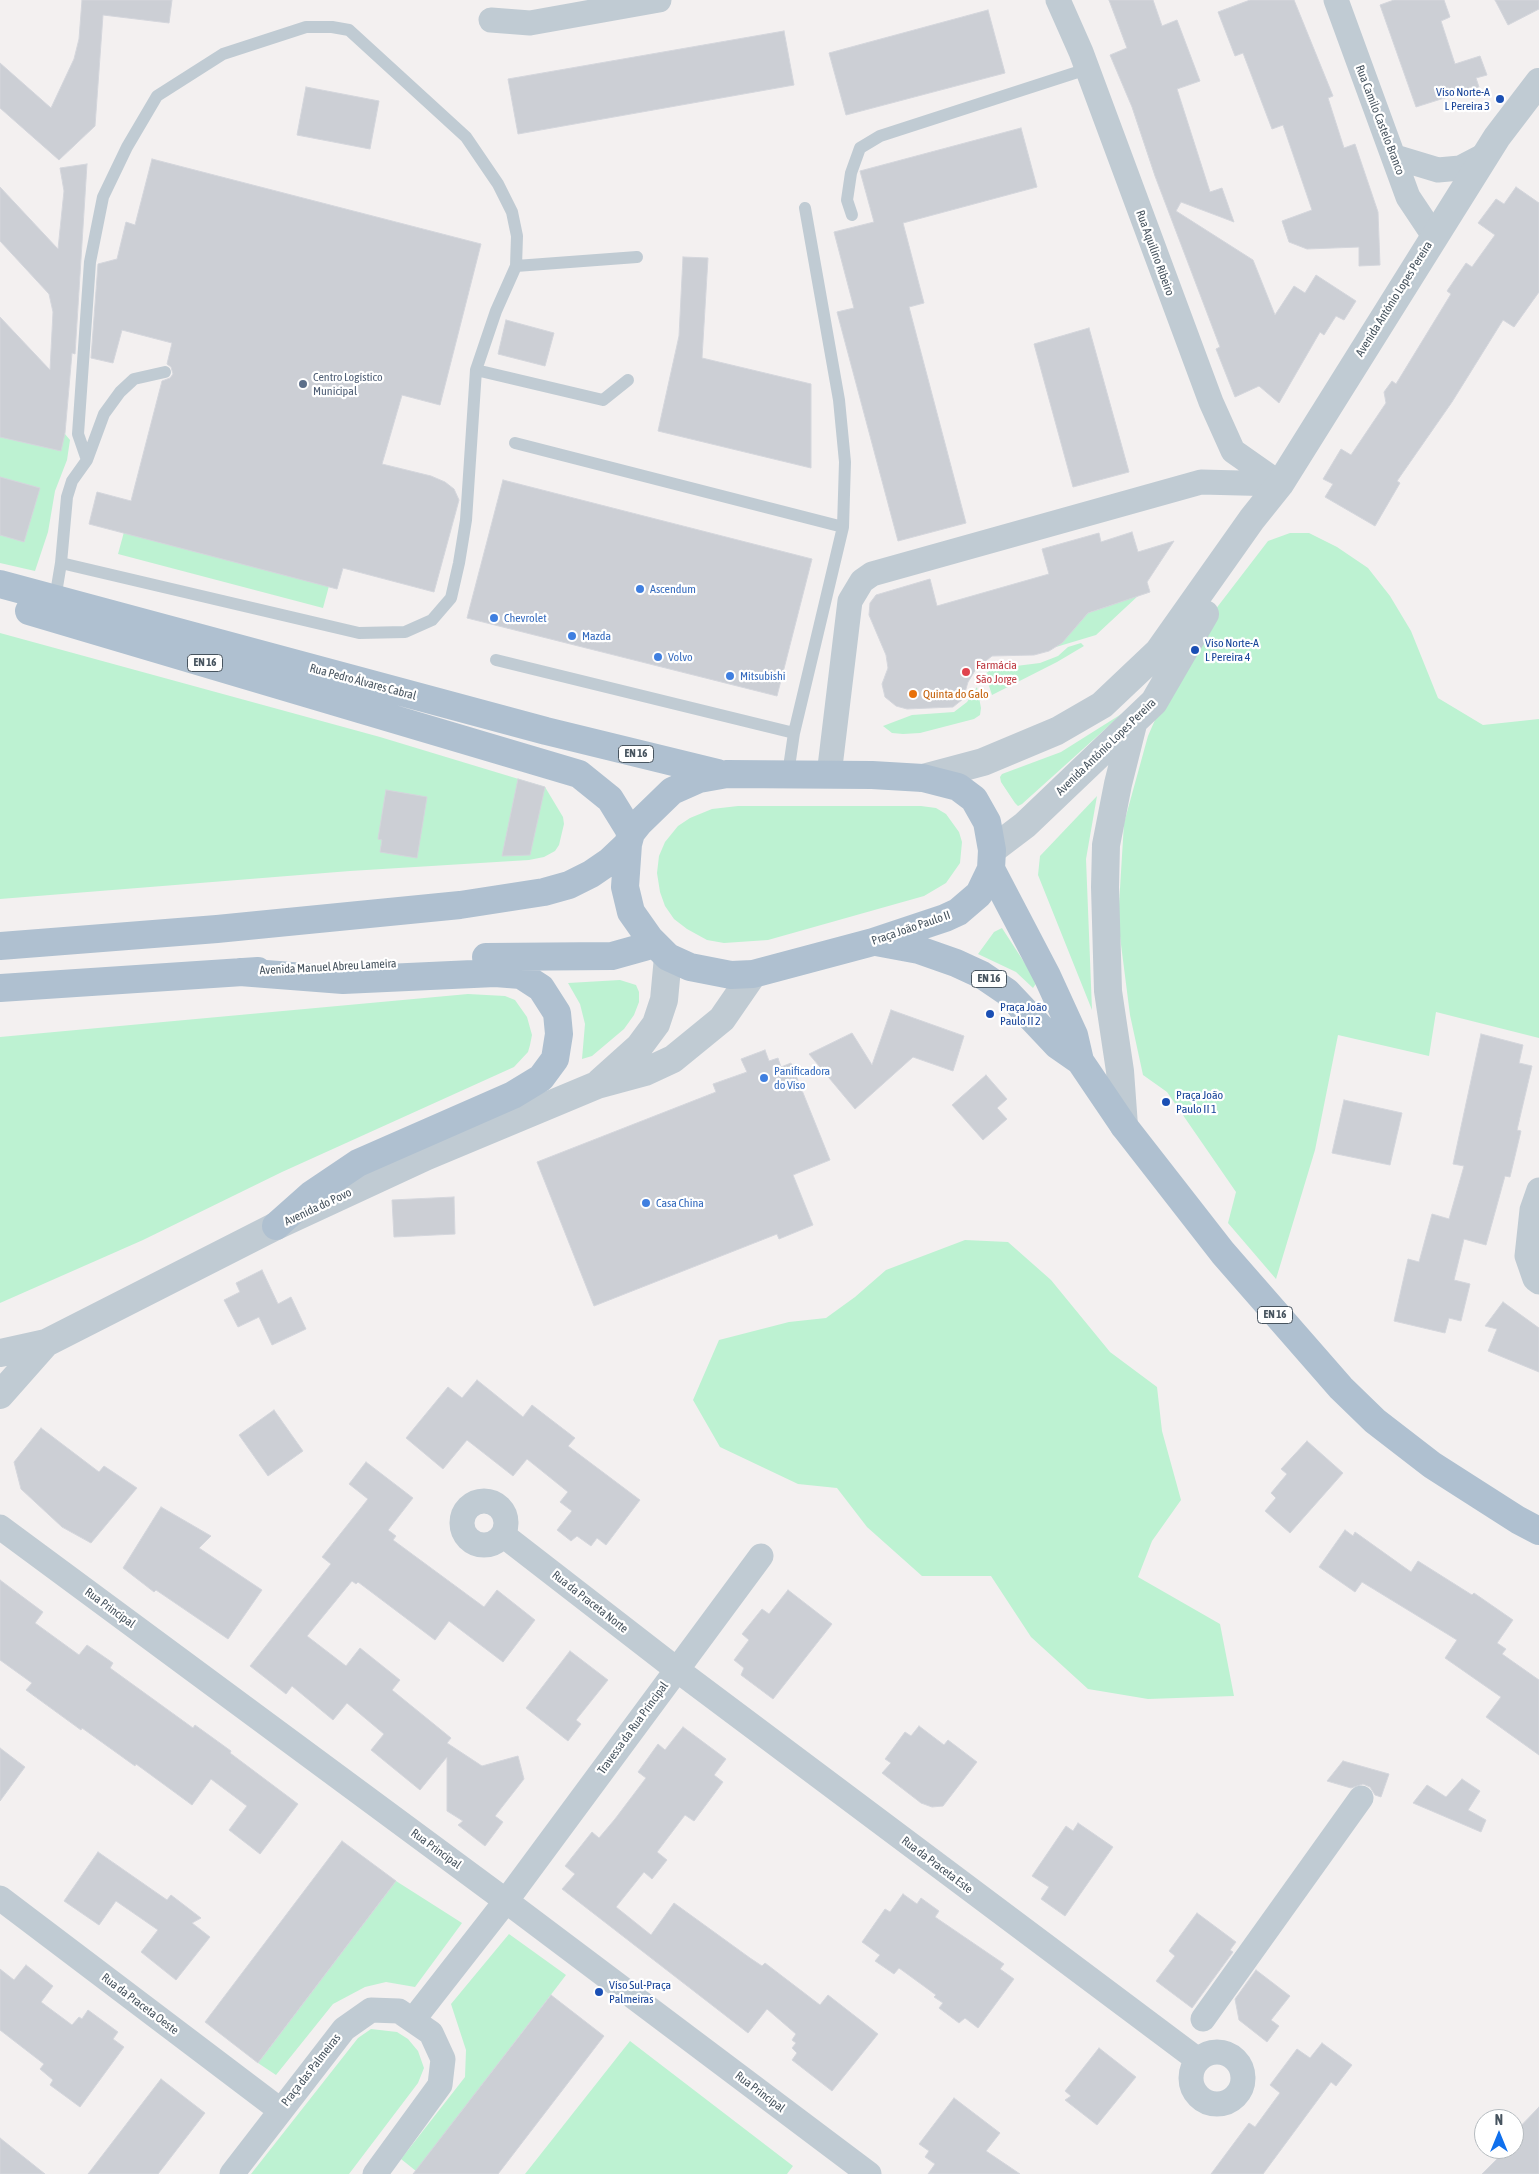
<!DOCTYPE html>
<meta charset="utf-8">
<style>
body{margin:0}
#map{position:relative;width:1539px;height:2174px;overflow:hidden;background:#f3f0f0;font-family:"Asap Condensed",sans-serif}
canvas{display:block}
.north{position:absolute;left:1474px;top:2109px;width:50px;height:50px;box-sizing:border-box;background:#fff;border:1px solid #b5bbbf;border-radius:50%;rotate:0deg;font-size:14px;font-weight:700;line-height:20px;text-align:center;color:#47545f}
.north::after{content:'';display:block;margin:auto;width:18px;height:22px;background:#1070ed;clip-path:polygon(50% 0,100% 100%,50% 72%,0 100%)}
</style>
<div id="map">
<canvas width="1539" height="2174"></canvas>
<div class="north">N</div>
</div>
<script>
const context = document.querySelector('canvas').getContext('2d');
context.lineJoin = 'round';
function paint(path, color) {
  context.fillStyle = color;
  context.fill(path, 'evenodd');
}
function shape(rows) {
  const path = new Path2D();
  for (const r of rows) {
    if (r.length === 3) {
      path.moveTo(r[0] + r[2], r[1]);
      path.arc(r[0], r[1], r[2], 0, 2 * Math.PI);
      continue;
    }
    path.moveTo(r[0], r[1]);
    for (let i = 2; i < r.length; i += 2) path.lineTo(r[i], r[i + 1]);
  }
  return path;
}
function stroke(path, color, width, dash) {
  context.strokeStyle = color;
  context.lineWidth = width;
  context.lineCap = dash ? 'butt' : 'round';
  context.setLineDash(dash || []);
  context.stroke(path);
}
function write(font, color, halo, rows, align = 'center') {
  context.font = font + ' "Asap Condensed",sans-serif';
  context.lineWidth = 4.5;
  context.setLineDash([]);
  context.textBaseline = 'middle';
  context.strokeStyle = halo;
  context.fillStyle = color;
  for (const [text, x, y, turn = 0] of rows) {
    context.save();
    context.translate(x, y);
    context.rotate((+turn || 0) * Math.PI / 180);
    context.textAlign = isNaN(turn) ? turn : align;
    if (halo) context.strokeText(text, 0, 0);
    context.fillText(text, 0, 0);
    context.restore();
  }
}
paint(shape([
 [0,420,65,434,70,440,67,460,55,491,48,532,35,571,0,563],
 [124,532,329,586,323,608,118,554],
 [1290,533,1309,533,1337,547,1368,568,1390,596,1411,631,1438,698,1483,725,1539,719,1539,1038,1436,1012,1429,1056,1338,1035,1315,1150,1276,1279,1228,1223,1236,1192,1167,1092,1143,1075,1130,1015,1118,921,1124,823,1148,736,1172,681,1205,623,1268,541],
 [1139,595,1096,635,1056,647,1088,613],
 [0,633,380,737,545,787,563,817,564,824,559,845,555,851,544,857,529,860,350,871,0,899],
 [1081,643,1084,646,1057,662,992,695,985,674,992,669,1040,663,1058,656,1068,647],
 [977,687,981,708,980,715,974,719,920,733,903,734,892,733,883,726,912,715,954,712,967,702],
 [1123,713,1022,804,1018,806,1015,803,1001,782,1000,777,1002,774,1061,752],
 [1097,796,1086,859,1092,1010,1038,875,1040,856],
 [738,806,921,806,936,808,946,814,959,832,962,842,960,863,946,883,924,896,768,940,724,943,707,940,687,929,674,919,665,906,660,892,657,873,659,856,665,842,678,826,690,818,712,809],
 [1002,928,1037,982,1033,988,1016,972,978,954,994,932],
 [620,980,636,985,639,992,639,1002,634,1015,624,1029,592,1056,582,1059,585,1024,580,1004,568,983],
 [468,994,505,996,515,1000,527,1017,532,1035,530,1045,528,1052,514,1067,282,1172,143,1240,0,1303,0,1037],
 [965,1240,1008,1242,1051,1280,1110,1352,1157,1387,1162,1431,1181,1500,1152,1541,1138,1577,1220,1624,1234,1696,1148,1699,1088,1689,1031,1637,991,1576,922,1576,867,1527,837,1488,798,1484,720,1447,693,1400,719,1340,789,1322,826,1318,855,1297,886,1270],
 [396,1881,462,1923,415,1987,386,1982,365,1987,333,2004,276,2075,258,2063],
 [509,1934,566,1975,416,2171,401,2159,465,2077,466,2050,451,2004],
 [371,2029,397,2032,408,2039,418,2051,424,2068,418,2083,349,2174,251,2174,358,2038],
 [630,2041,793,2166,787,2174,525,2174]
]), '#bdf2d2');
const building = shape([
 [82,0,172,0,169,23,103,15,95,126,59,160,0,108,0,63,51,108,74,59,79,39,82,0],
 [1109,0,1153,0,1162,26,1177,20,1200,81,1177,89,1210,192,1222,188,1234,222,1181,202,1176,211,1253,260,1275,315,1294,286,1305,293,1316,275,1356,301,1344,320,1336,316,1324,335,1320,332,1279,403,1259,386,1235,397,1216,349,1220,347,1155,176,1132,107,1110,55,1127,48,1109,0],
 [1250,0,1294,0,1333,96,1328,98,1344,148,1355,144,1378,212,1380,265,1359,266,1359,247,1307,249,1289,242,1282,221,1312,210,1283,125,1272,129,1243,53,1235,56,1218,12,1250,0],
 [1394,0,1444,0,1450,17,1441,21,1455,64,1480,56,1487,75,1476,78,1479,87,1416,107,1380,5,1394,0],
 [1495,0,1539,0,1539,9,1508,25,1495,0],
 [988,10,1005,73,846,115,829,53,988,10],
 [784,31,794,85,518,134,508,79,784,31],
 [306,87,379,101,370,149,297,135,306,87],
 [1021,128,1037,187,903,223,924,303,909,307,966,523,898,541,837,312,854,308,834,232,874,222,860,171,1021,128],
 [152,159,481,244,440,405,402,395,382,464,431,476,445,482,454,489,459,500,434,592,343,568,337,589,89,524,97,492,131,501,162,381,170,378,173,374,171,367,167,364,172,343,122,330,113,363,91,358,98,264,117,259,126,222,135,225,152,159],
 [87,164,75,354,72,353,65,433,61,451,0,437,0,317,50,370,53,312,49,294,0,241,0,187,58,249,64,191,60,168,87,164],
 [1516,187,1539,203,1539,292,1514,327,1503,320,1452,402,1397,481,1400,483,1375,526,1325,497,1333,484,1323,479,1341,449,1351,455,1386,403,1384,392,1392,381,1396,384,1451,294,1447,291,1466,263,1472,267,1495,235,1478,223,1496,199,1504,204,1516,187],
 [683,257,708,258,702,358,811,384,811,468,658,431,679,336,683,257],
 [506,320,554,333,545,366,498,354,506,320],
 [1089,328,1129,472,1073,487,1034,344,1089,328],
 [0,477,40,488,24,542,0,535,0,477],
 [503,480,812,559,777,696,467,618,503,480],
 [1132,532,1138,552,1174,541,1147,582,1150,592,1088,613,1062,643,1049,651,1034,655,992,656,976,669,968,682,963,699,953,707,907,709,896,706,885,697,882,684,888,668,886,655,869,615,870,603,876,595,930,579,937,606,1049,574,1042,549,1099,533,1101,542,1132,532],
 [518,779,545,787,530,855,502,856,518,779],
 [386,790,427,797,417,858,380,852,382,840,378,839,386,790],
 [891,1010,964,1036,953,1071,913,1057,855,1109,809,1054,852,1033,872,1065,891,1010],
 [1481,1034,1523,1045,1519,1063,1532,1066,1517,1130,1521,1131,1510,1177,1505,1176,1486,1245,1464,1239,1454,1280,1470,1284,1461,1321,1449,1318,1445,1333,1394,1321,1408,1259,1419,1262,1432,1214,1449,1219,1464,1166,1453,1164,1481,1034],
 [765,1050,769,1061,778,1058,781,1067,791,1063,830,1160,793,1175,813,1225,779,1239,777,1234,594,1306,537,1162,716,1092,713,1084,747,1072,741,1059,765,1050],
 [986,1075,1007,1099,997,1108,1007,1119,983,1140,952,1105,986,1075],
 [1344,1100,1402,1113,1390,1165,1332,1153,1344,1100],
 [454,1197,455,1234,394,1237,392,1200,454,1197],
 [262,1270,278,1304,291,1297,306,1329,272,1345,259,1317,238,1327,224,1300,240,1292,236,1283,262,1270],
 [1503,1302,1539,1328,1539,1372,1488,1351,1497,1329,1485,1326,1503,1302],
 [477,1380,523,1417,532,1405,575,1438,568,1446,640,1500,606,1545,597,1538,591,1546,577,1536,571,1541,557,1530,572,1511,560,1502,568,1492,527,1459,513,1476,467,1440,443,1469,406,1438,448,1387,462,1398,477,1380],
 [274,1410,303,1451,268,1476,239,1435,274,1410],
 [41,1428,99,1472,104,1466,137,1488,91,1543,62,1527,21,1489,14,1462,41,1428],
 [1307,1441,1343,1473,1290,1533,1265,1511,1276,1498,1271,1493,1287,1474,1281,1469,1307,1441],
 [366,1462,413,1498,388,1530,396,1536,393,1540,484,1607,497,1590,535,1620,503,1662,449,1621,435,1640,358,1582,356,1584,352,1581,307,1636,346,1666,360,1648,400,1680,392,1690,451,1738,447,1743,482,1766,518,1756,524,1779,495,1816,503,1822,485,1846,458,1825,463,1821,447,1811,447,1757,420,1790,371,1750,384,1734,347,1703,333,1720,292,1686,286,1694,250,1666,331,1564,322,1557,368,1499,349,1484,366,1462],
 [161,1507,211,1536,199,1548,262,1590,228,1639,156,1590,154,1592,123,1568,161,1507],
 [1345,1530,1353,1536,1355,1532,1411,1572,1418,1561,1472,1595,1474,1593,1513,1620,1497,1643,1506,1649,1502,1654,1539,1680,1539,1755,1486,1717,1501,1697,1445,1658,1457,1640,1362,1582,1355,1592,1319,1567,1345,1530],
 [0,1580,43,1612,35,1623,79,1655,87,1645,113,1663,110,1668,193,1728,195,1725,231,1751,230,1753,298,1804,260,1854,229,1830,247,1806,211,1779,192,1805,136,1764,135,1766,82,1728,81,1730,26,1690,32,1683,0,1660,0,1580],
 [788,1590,832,1624,773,1699,741,1675,744,1668,734,1660,749,1640,742,1634,762,1609,769,1614,788,1590],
 [570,1651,608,1680,576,1720,581,1724,568,1741,526,1708,570,1651],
 [919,1726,944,1745,948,1740,977,1762,943,1806,932,1807,921,1803,882,1773,891,1763,885,1759,905,1732,911,1736,919,1726],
 [683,1727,726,1759,714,1775,723,1782,694,1821,685,1815,657,1852,667,1860,652,1879,644,1872,616,1907,651,1935,674,1903,750,1958,762,1966,765,1963,820,2005,828,1995,878,2034,832,2091,792,2060,797,2053,792,2048,796,2043,792,2040,796,2034,767,2009,748,2033,562,1889,575,1874,565,1866,592,1832,599,1838,615,1819,646,1778,638,1772,658,1744,665,1750,683,1727],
 [0,1748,25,1767,0,1801,0,1748],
 [1343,1761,1389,1774,1381,1797,1375,1795,1370,1787,1363,1784,1351,1788,1327,1781,1343,1761],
 [1462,1779,1480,1791,1468,1810,1486,1820,1481,1832,1413,1803,1427,1785,1446,1797,1462,1779],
 [1078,1823,1113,1847,1065,1916,1041,1899,1049,1887,1032,1876,1066,1826,1073,1831,1078,1823],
 [342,1841,396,1881,258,2063,205,2022,342,1841],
 [98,1852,167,1900,171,1895,201,1918,192,1923,210,1937,176,1980,141,1952,158,1930,116,1901,99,1925,64,1901,98,1852],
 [903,1894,917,1904,921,1898,939,1911,935,1917,1004,1964,1000,1969,1014,1979,978,2028,965,2018,959,2023,939,2008,943,2003,934,1997,936,1995,899,1968,894,1974,875,1961,880,1955,862,1942,885,1909,890,1912,903,1894],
 [1197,1913,1236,1942,1230,1950,1233,1952,1192,2008,1156,1981,1175,1956,1169,1951,1197,1913],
 [26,1965,53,1986,41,2002,72,2025,79,2017,82,2019,88,2010,118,2032,113,2039,124,2047,80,2107,50,2085,53,2080,40,2069,44,2064,0,2030,0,1969,14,1980,26,1965],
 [1256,1970,1290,1996,1271,2020,1279,2026,1267,2042,1239,2020,1235,1999,1256,1970],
 [551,1995,604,2036,498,2174,413,2174,551,1995],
 [1322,2043,1352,2065,1336,2086,1331,2082,1263,2174,1211,2174,1249,2123,1255,2127,1280,2093,1270,2085,1297,2049,1310,2058,1322,2043],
 [1099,2048,1136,2077,1097,2125,1065,2100,1071,2096,1065,2091,1099,2048],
 [161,2079,205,2113,158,2174,88,2174,161,2079],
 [954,2098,1000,2133,986,2151,1020,2174,928,2174,935,2164,925,2157,929,2151,919,2144,954,2098],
 [1539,2107,1539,2174,1482,2174,1507,2149,1514,2149,1514,2133,1539,2107],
 [0,2138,45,2174,0,2174,0,2138]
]);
paint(building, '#cccfd5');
stroke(building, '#d4d6dc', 1);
stroke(shape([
 [852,215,847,200,851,173,860,148,880,136,1087,69],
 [516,266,637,257],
 [476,370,603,400,628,380],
 [515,443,843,527],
 [61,563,359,633,405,632,432,620,451,598,459,563,466,520,476,370,496,311,516,266,517,236,512,212,498,184,466,137,349,30,332,27,306,27,223,54,157,96,127,147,103,197,90,262,78,434,87,460],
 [55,599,61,563,67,497,72,481,87,460,104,414,120,392,134,379,165,372],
 [496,660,794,733,843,527,845,462,839,400,805,208],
 [788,774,794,733]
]), '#c0cbd3', 12);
stroke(shape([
 [1058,0,1081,52,1211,402,1233,451,1280,484],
 [1336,0,1408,197,1434,236],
 [491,20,530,23,659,0],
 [1395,157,1438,170,1460,168,1485,155],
 [829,775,850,601,862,581,872,574,1201,482,1280,484],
 [1539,1190,1532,1210,1527,1256,1535,1279,1539,1282],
 [484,1523,22],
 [0,1527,506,1901,869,2174],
 [503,1535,676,1669,1198,2060],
 [0,1898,280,2110],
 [1203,2019,1361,1798],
 [413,2020,506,1901,761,1556],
 [1217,2078,26],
 [232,2174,344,2029,371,2010,399,2011,431,2033,443,2059,440,2085,375,2174]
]), '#c0cbd3', 25);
stroke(shape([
 [923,778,983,762,1057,731,1102,705,1158,652,1252,519,1280,484,1497,137,1539,82],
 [992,850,1025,825,1154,702,1205,614],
 [600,1082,639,1047,656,1024,664,1000,668,957],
 [1124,1126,1120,1071,1108,991,1105,887,1106,845,1118,784,1133,724],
 [0,1353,46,1343,276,1226,427,1156,597,1085,645,1072,673,1059,722,1019,753,974],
 [0,1395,46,1343]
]), '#c0cbd3', 28);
stroke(shape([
 [0,584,546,731,718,773],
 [29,611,579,774,610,799,631,833],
 [727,774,872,775,923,778,958,787,974,799,987,822,992,850,991,869,979,894,958,912,945,918,873,942,753,974,731,975,690,967,668,957,650,939,631,912,625,887,628,844,631,833,639,823,672,791,699,779,727,774],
 [991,869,1047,976,1074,1035,1080,1061],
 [876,942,919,950,956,963,982,975,1007,992,1057,1045,1080,1061,1124,1126,1223,1253,1341,1388,1375,1421,1432,1465,1518,1520,1539,1531],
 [0,946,217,929,460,905,544,892,569,885,591,874,610,861,628,844],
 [486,957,612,956,655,944],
 [240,972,343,980,495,973,521,975,541,988,557,1013,559,1034,555,1059,541,1078,513,1095,358,1163,312,1194,276,1226],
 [0,988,258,971]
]), '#afc0d0', 28);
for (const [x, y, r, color] of [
 [1500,99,5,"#1a4fb4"],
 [303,384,5,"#5c6f8a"],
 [640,589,5,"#3f7fe0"],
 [494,618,5,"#3f7fe0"],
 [572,636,5,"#3f7fe0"],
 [1195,650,5,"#1a4fb4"],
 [658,657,5,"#3f7fe0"],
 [966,672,5,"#e0444e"],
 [730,676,5,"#3f7fe0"],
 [913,694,5,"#e8710a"],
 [990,1014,5,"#1a4fb4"],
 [764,1078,5,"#3f7fe0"],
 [1166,1102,5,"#1a4fb4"],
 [646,1203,5,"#3f7fe0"],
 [599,1992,5,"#1a4fb4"]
]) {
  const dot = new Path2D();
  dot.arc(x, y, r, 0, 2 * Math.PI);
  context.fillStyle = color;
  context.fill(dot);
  stroke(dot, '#fff', 2);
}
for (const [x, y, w] of [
 [205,663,35],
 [636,754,35],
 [989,979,35],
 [1275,1315,35]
]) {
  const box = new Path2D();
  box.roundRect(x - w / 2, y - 8.5, w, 17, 4);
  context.fillStyle = '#fff';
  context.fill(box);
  stroke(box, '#47545f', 1);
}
write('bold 11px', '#47545f', null, [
 ["EN 16",205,663],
 ["EN 16",636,754],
 ["EN 16",989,979],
 ["EN 16",1275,1315]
]);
write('12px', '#164399', '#fff', [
 ["Viso Norte-A",1490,92,"right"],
 ["L Pereira 3",1490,106,"right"],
 ["Viso Norte-A",1205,643],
 ["L Pereira 4",1205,657],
 ["Praça João",1000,1007],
 ["Paulo II 2",1000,1021],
 ["Praça João",1176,1095],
 ["Paulo II 1",1176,1109],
 ["Viso Sul-Praça",609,1985],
 ["Palmeiras",609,1999]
], 'left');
write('12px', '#47545f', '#fff', [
 ["Rua Camilo Castelo Branco",1380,120,69],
 ["Rua Aquilino Ribeiro",1155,253,70],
 ["Avenida António Lopes Pereira",1394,299,-58],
 ["Rua Pedro Álvares Cabral",363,682,15],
 ["Avenida António Lopes Pereira",1106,747,-44],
 ["Praça João Paulo II",911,928,-19],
 ["Avenida Manuel Abreu Lameira",328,967,-3],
 ["Avenida do Povo",318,1207,-25],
 ["Rua da Praceta Norte",590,1602,38],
 ["Rua Principal",110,1608,36],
 ["Travessa da Rua Principal",633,1728,-54],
 ["Rua Principal",436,1849,36],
 ["Rua da Praceta Este",937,1865,37],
 ["Rua da Praceta Oeste",140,2004,37],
 ["Praça das Palmeiras",311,2070,-52],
 ["Rua Principal",760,2092,37]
]);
write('12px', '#4e5e75', '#fff', [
 ["Centro Logístico",313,377],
 ["Municipal",313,391]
], 'left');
write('12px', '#366cbe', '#fff', [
 ["Ascendum",650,589],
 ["Chevrolet",504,618],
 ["Mazda",582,636],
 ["Volvo",668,657],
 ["Mitsubishi",740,676],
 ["Panificadora",774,1071],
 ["do Viso",774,1085],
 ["Casa China",656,1203]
], 'left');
write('12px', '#be3a42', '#fff', [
 ["Farmácia",976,665],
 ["São Jorge",976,679]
], 'left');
write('12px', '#c56008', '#fff', [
 ["Quinta do Galo",923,694]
], 'left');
</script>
